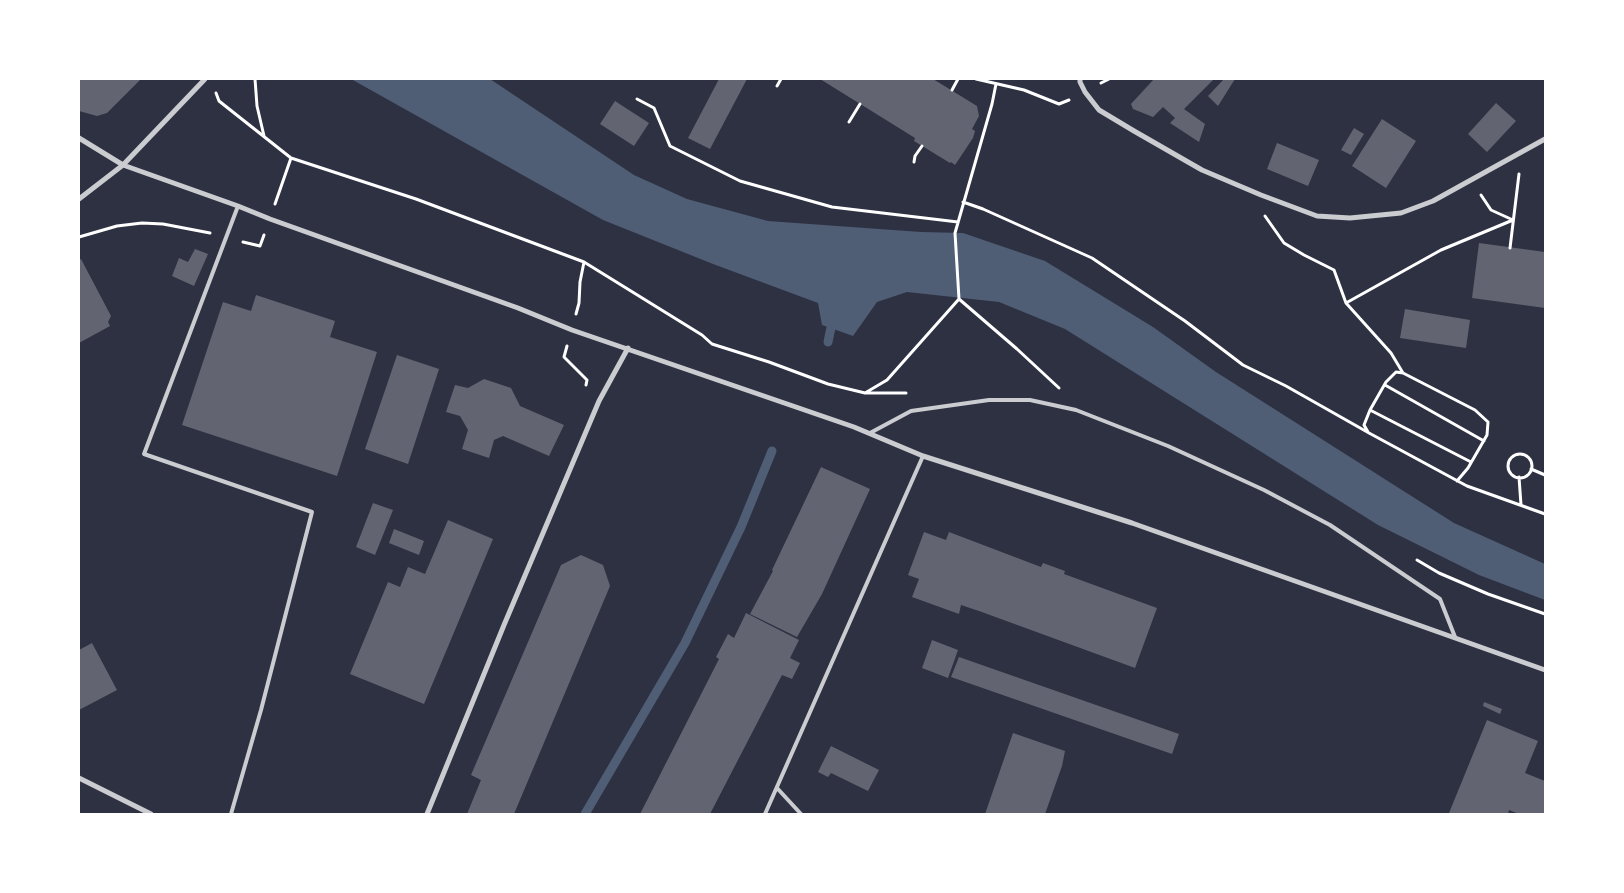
<!DOCTYPE html>
<style>
body{margin:0}
#map{position:relative;width:1624px;height:893px;overflow:hidden;background:#2d3142;font-family:"Source Sans 3",sans-serif}
canvas{display:block}
.frame{position:absolute;inset:0;border:80px solid #fff;pointer-events:none}
</style>
<div id="map">
<canvas width="1624" height="893"></canvas>
<div class="frame"></div>
</div>
<script>
const context = document.querySelector('canvas').getContext('2d');
context.lineJoin = 'round';
function paint(path, color) {
  context.fillStyle = color;
  context.fill(path, 'evenodd');
}
function shape(rows) {
  const path = new Path2D();
  for (const r of rows) {
    if (r.length === 3) {
      path.moveTo(r[0] + r[2], r[1]);
      path.arc(r[0], r[1], r[2], 0, 2 * Math.PI);
      continue;
    }
    path.moveTo(r[0], r[1]);
    for (let i = 2; i < r.length; i += 2) path.lineTo(r[i], r[i + 1]);
  }
  return path;
}
function stroke(path, color, width, dash) {
  context.strokeStyle = color;
  context.lineWidth = width;
  context.lineCap = dash ? 'butt' : 'round';
  context.setLineDash(dash || []);
  context.stroke(path);
}
paint(shape([
 [351,79,490,79,634,175,687,199,768,221,921,232,963,233,1045,261,1153,327,1216,372,1454,523,1545,564,1545,600,1479,575,1378,525,1065,329,999,302,907,292,877,302,853,336,822,325,818,303,713,264,603,220]
]), '#4f5d75');
stroke(shape([
 [828,342,833,318],
 [585,814,685,643,741,527,772,451]
]), '#4f5d75', 9);
paint(shape([
 [79,79,141,79,107,113,97,116,79,111],
 [719,79,747,79,710,149,688,138],
 [820,79,933,79,977,106,979,116,972,129,975,131,973,138,955,165,951,162,950,163,914,141,915,138],
 [1154,79,1214,79,1184,109,1205,124,1199,142,1170,123,1175,118,1163,107,1153,117,1133,109,1131,104],
 [1224,79,1235,79,1218,106,1208,96],
 [615,101,649,123,634,146,600,124],
 [1496,103,1516,121,1487,152,1468,134],
 [1382,119,1416,141,1386,188,1352,166],
 [1354,128,1364,134,1351,155,1341,150],
 [1277,143,1319,160,1308,186,1267,169],
 [1479,243,1545,252,1545,308,1472,298],
 [195,249,208,254,194,286,172,276,179,258,188,262],
 [81,259,111,316,108,322,110,326,79,343,79,260],
 [256,295,335,321,330,337,377,352,337,476,182,425,223,302,251,311],
 [1405,309,1470,320,1466,348,1400,338],
 [397,355,439,369,408,464,365,449],
 [484,379,511,388,520,406,564,425,549,456,503,436,494,440,489,458,462,449,468,430,460,416,446,412,455,385,468,388],
 [821,467,870,489,822,594,797,637,750,614,773,571,772,570],
 [373,503,393,510,375,555,356,547],
 [448,520,493,539,424,704,350,674,388,582,400,587,408,567,425,574],
 [394,529,424,541,419,555,389,543],
 [924,532,946,540,949,532,1041,567,1043,563,1065,571,1064,574,1157,608,1135,668,979,611,961,605,959,614,912,597,919,579,908,575],
 [581,555,603,565,610,586,514,814,467,814,481,780,471,775,561,565],
 [746,613,799,640,790,658,800,663,792,679,782,675,710,814,640,814,719,659,716,657,728,634,734,638],
 [932,640,958,650,948,678,922,668],
 [92,643,117,690,79,710,79,650],
 [959,657,1179,734,1172,754,951,677],
 [1484,702,1502,709,1500,714,1483,706],
 [1487,720,1538,741,1525,773,1545,781,1545,814,1519,814,1509,810,1508,814,1449,813],
 [1013,733,1065,751,1062,766,1045,814,985,814],
 [831,746,879,770,868,791,831,773,828,777,818,772]
]), '#626471');
stroke(shape([
 [255,79,257,106,264,136],
 [976,79,1024,90,1059,104,1069,100],
 [1101,83,1109,79],
 [777,86,781,79],
 [952,90,958,79],
 [216,93,219,101,291,158,416,199,584,262,702,335,712,344,769,362,828,384,865,393,906,393],
 [637,99,654,108,670,146,740,181,832,207,958,222],
 [849,122,860,104],
 [914,162,915,156,922,146],
 [1481,195,1491,210,1513,220],
 [963,202,983,209,1092,258,1185,321,1243,365,1286,386,1369,433,1467,486,1545,514],
 [275,204,291,158],
 [1265,216,1284,243,1304,255,1334,270,1346,303,1391,353,1403,373],
 [79,237,117,226,142,223,163,224,210,233],
 [243,242,260,246,264,235],
 [1510,248,1519,174],
 [959,299,1017,349,1059,388],
 [1346,303,1441,250,1513,220],
 [576,314,579,303,580,282,584,262],
 [567,346,564,357,587,380,586,385],
 [1385,385,1484,441],
 [865,393,887,380,959,299,955,233,992,104,996,84],
 [1370,410,1471,462],
 [1368,432,1364,425,1370,410,1386,382,1396,372,1403,373,1475,410,1488,422,1487,435,1468,468,1457,481],
 [1520,466,12],
 [1531,469,1545,475],
 [1519,477,1521,505],
 [1417,560,1439,573,1488,594,1545,614]
]), '#fff', 3);
stroke(shape([
 [870,433,911,411,989,400,1030,400,1076,410,1168,446,1264,490,1330,525,1440,599,1455,637],
 [777,788,801,814],
 [231,814,261,710,312,512,144,454,238,206],
 [765,814,923,456]
]), '#caccd0', 4);
stroke(shape([
 [1080,79,1080,82,1085,92,1099,110,1134,131,1202,170,1261,195,1317,216,1350,218,1401,213,1433,201,1545,139],
 [79,138,123,165,238,206,270,219,518,308,572,330,854,427,923,456,1132,523,1545,670],
 [79,199,123,165,205,79],
 [79,778,151,814],
 [427,814,504,625,599,401,628,348]
]), '#caccd0', 5);
</script>
